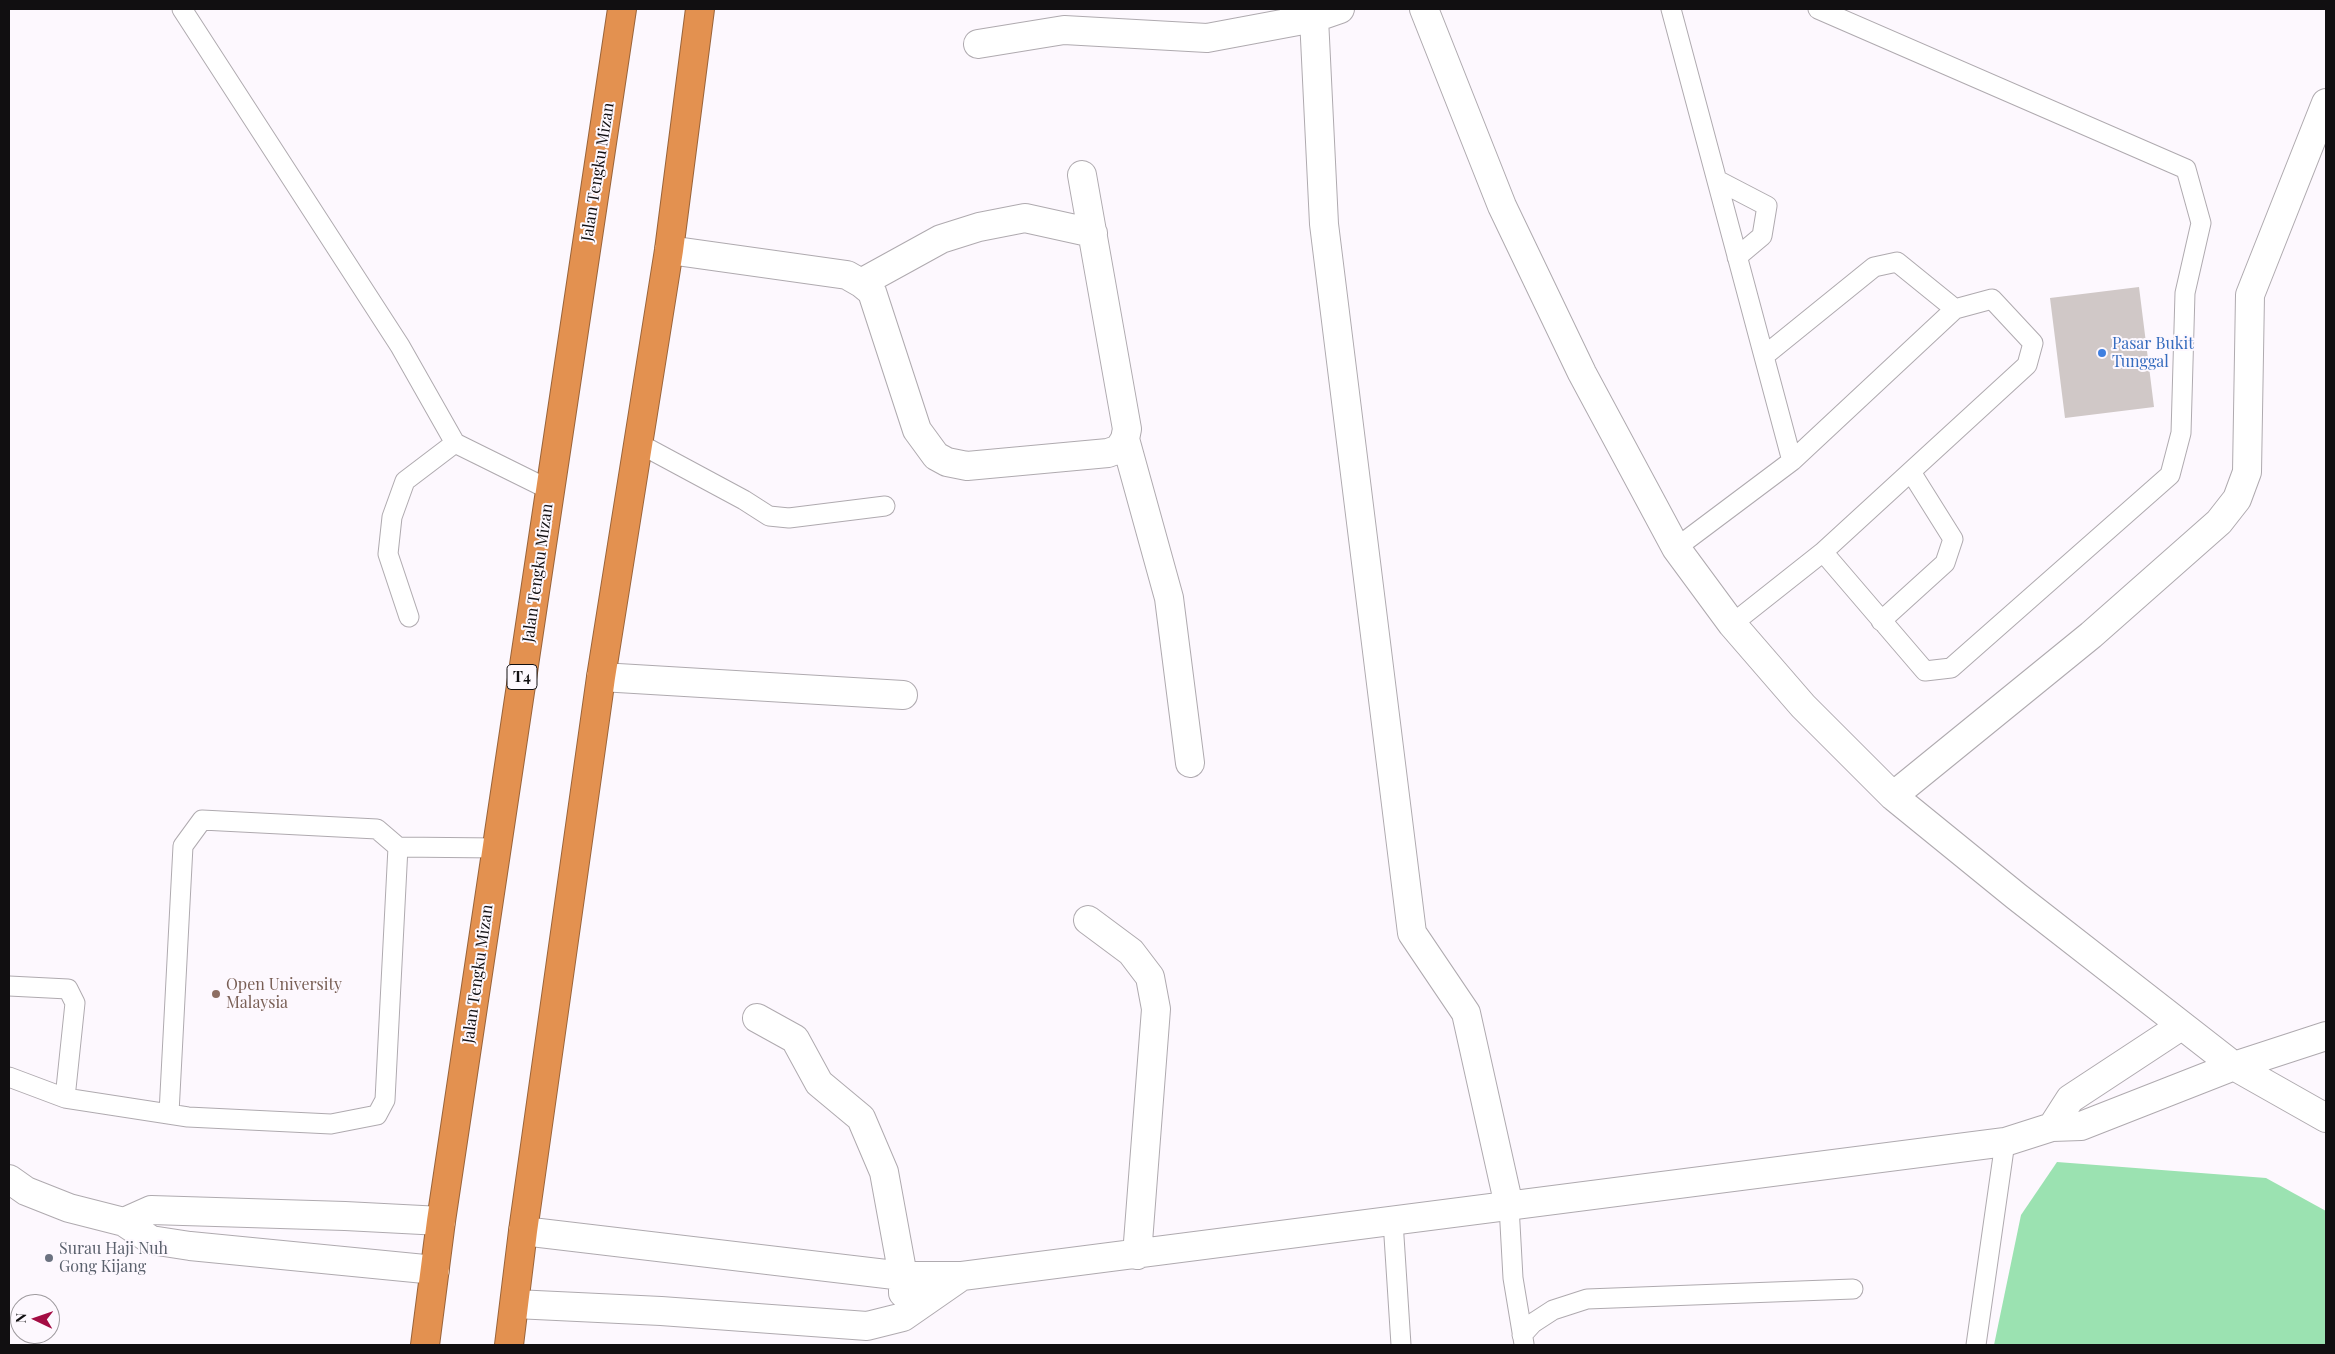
<!DOCTYPE html>
<style>
body{margin:0}
#map{position:relative;width:2335px;height:1354px;overflow:hidden;background:#fdf8fe;font-family:"Playfair Display",serif}
canvas{display:block}
.frame{position:absolute;inset:0;border:10px solid #110f11;pointer-events:none}
.north{position:absolute;left:10px;top:1294px;width:50px;height:50px;box-sizing:border-box;background:#fdf8fe;border:1px solid #9f9b9f;border-radius:50%;rotate:273deg;font-size:14px;font-weight:700;line-height:20px;text-align:center;color:#110f11}
.north::after{content:'';display:block;margin:auto;width:18px;height:22px;background:#a40c43;clip-path:polygon(50% 0,100% 100%,50% 72%,0 100%)}
</style>
<div id="map">
<canvas width="2335" height="1354"></canvas>
<div class="frame"></div>
<div class="north">N</div>
</div>
<script>
const context = document.querySelector('canvas').getContext('2d');
context.lineJoin = 'round';
function paint(path, color) {
  context.fillStyle = color;
  context.fill(path, 'evenodd');
}
function shape(rows) {
  const path = new Path2D();
  for (const r of rows) {
    path.moveTo(r[0], r[1]);
    for (let i = 2; i < r.length; i += 2) path.lineTo(r[i], r[i + 1]);
  }
  return path;
}
function stroke(path, color, width, dash) {
  context.strokeStyle = color;
  context.lineWidth = width;
  context.lineCap = dash ? 'butt' : 'round';
  context.setLineDash(dash || []);
  context.stroke(path);
}
function write(font, color, halo, rows, align = 'center') {
  context.font = font + ' "Playfair Display",serif';
  context.lineWidth = 4;
  context.setLineDash([]);
  context.textBaseline = 'middle';
  context.strokeStyle = halo;
  context.fillStyle = color;
  for (const [text, x, y, turn = 0] of rows) {
    context.save();
    context.translate(x, y);
    context.rotate((+turn || 0) * Math.PI / 180);
    context.textAlign = isNaN(turn) ? turn : align;
    if (halo) context.strokeText(text, 0, 0);
    context.fillText(text, 0, 0);
    context.restore();
  }
}
paint(shape([
 [2057,1162,2266,1178,2326,1211,2326,1345,1994,1345,2021,1215]
]), '#9be2b1');
paint(shape([
 [2139,287,2154,407,2065,418,2050,298]
]), '#d0c8c7');
const lane = shape([
 [182,9,400,346,455,443,550,490],
 [1671,9,1792,461,1676,548],
 [1717,180,1767,206,1762,236,1737,257],
 [1764,356,1874,267,1897,262,1955,309],
 [638,443,744,500,769,516,789,518,885,506],
 [1792,461,1955,309,1992,299,2033,343,2027,365,1823,552],
 [409,617,388,554,392,517,405,481,455,443],
 [1881,621,1945,563,1953,539,1911,472],
 [1732,624,1823,552,1925,671,1951,668,2170,475,2181,433,2185,293,2201,223,2186,169,1818,9],
 [9,986,68,989,75,1003,65,1098],
 [9,1077,65,1098,188,1117,331,1124,377,1115,385,1100,398,847],
 [169,1113,183,846,202,820,377,829,398,847,497,848],
 [1509,1206,1513,1278,1524,1344],
 [1393,1221,1401,1345],
 [1522,1335,1533,1323,1553,1310,1587,1299,1853,1289],
 [1976,1345,2005,1142]
]);
const street = shape([
 [1340,9,1314,18,1324,224,1412,933,1466,1013,1509,1206],
 [1424,9,1502,206,1582,373,1676,548,1732,624,1803,706,1893,796,2016,896,2234,1066,2326,1118],
 [978,44,1064,30,1207,38,1314,18],
 [669,250,847,275,861,283,872,292,917,430,936,456,947,462,967,466,1108,453,1119,449,1125,439,1127,429,1082,175],
 [861,283,941,239,979,227,1025,218,1093,233],
 [1125,439,1169,598,1190,763],
 [601,677,903,695],
 [1893,796,2091,635,2219,522,2237,499,2247,472,2250,295,2326,103],
 [1088,920,1131,952,1150,977,1156,1009,1137,1255],
 [757,1018,795,1039,819,1083,861,1118,884,1172,903,1276,903,1293],
 [2052,1127,2070,1099,2181,1026],
 [9,1179,26,1191,69,1208,124,1222,151,1240,190,1246,435,1270],
 [124,1222,151,1210,345,1216,441,1221],
 [523,1231,903,1276,962,1276,2005,1142,2052,1127,2081,1126,2234,1066,2326,1036],
 [515,1304,661,1311,867,1326,903,1317,962,1276]
]);
const highway = shape([
 [425,1345,441,1221,622,9],
 [509,1345,523,1231,601,677,669,250,700,9]
]);
stroke(lane, '#afaaaf', 21);
stroke(street, '#afaaaf', 30);
stroke(highway, '#9a643a', 30);
stroke(lane, '#fff', 19);
stroke(street, '#fff', 28);
stroke(highway, '#e39150', 28);
for (const [x, y, r, color] of [
 [2102,353,5,"#3f7fe0"],
 [216,994,5,"#8d6e63"],
 [49,1258,5,"#6b7280"]
]) {
  const dot = new Path2D();
  dot.arc(x, y, r, 0, 2 * Math.PI);
  context.fillStyle = color;
  context.fill(dot);
  stroke(dot, '#fdf8fe', 2);
}
for (const [x, y, w] of [
 [522,677,30]
]) {
  const box = new Path2D();
  box.roundRect(x - w / 2, y - 12.5, w, 25, 4);
  context.fillStyle = '#fdf8fe';
  context.fill(box);
  stroke(box, '#110f11', 1);
}
write('bold 15px', '#110f11', null, [
 ["T4",522,677]
]);
write('16px', '#110f11', '#fdf8fe', [
 ["Jalan Tengku Mizan",598,172,-81],
 ["Jalan Tengku Mizan",538,573,-82],
 ["Jalan Tengku Mizan",478,974,-82]
]);
write('16px', '#366cbe', '#fdf8fe', [
 ["Pasar Bukit",2112,344],
 ["Tunggal",2112,362]
], 'left');
write('16px', '#785e54', '#fdf8fe', [
 ["Open University",226,985],
 ["Malaysia",226,1003]
], 'left');
write('16px', '#5b616d', '#fdf8fe', [
 ["Surau Haji Nuh",59,1249],
 ["Gong Kijang",59,1267]
], 'left');
</script>
